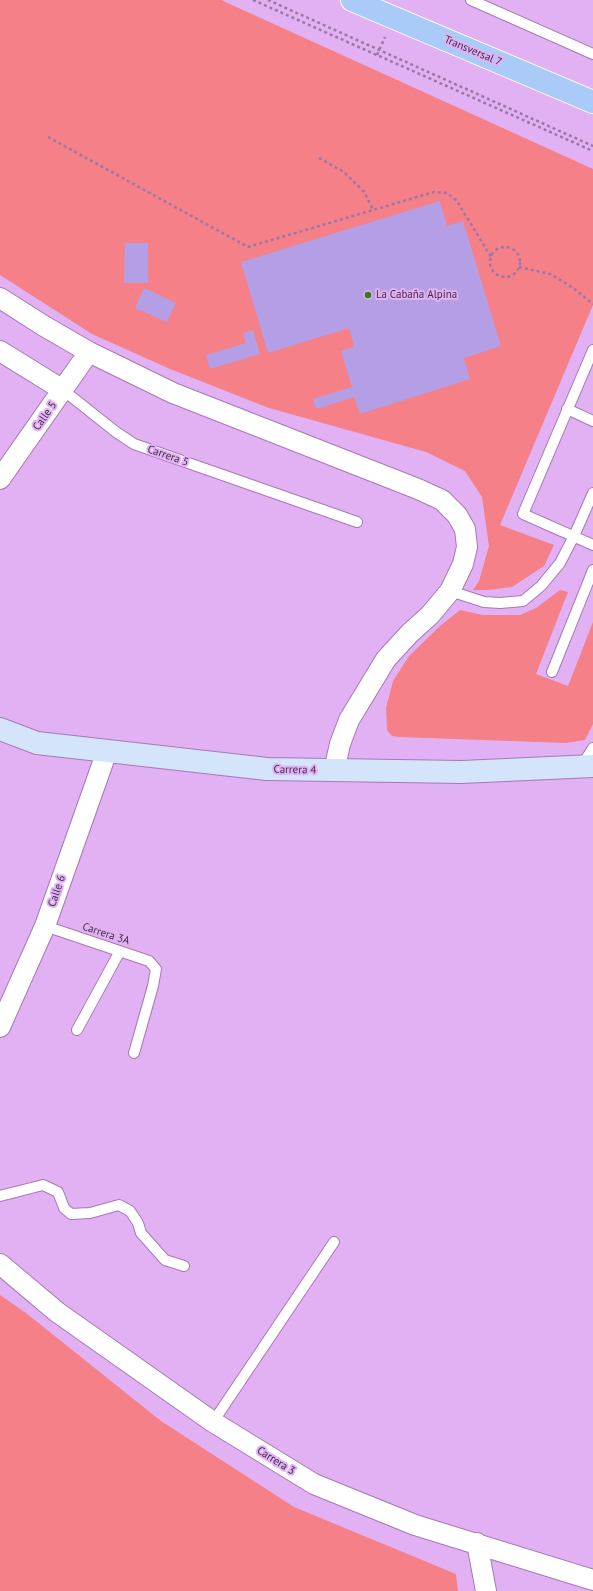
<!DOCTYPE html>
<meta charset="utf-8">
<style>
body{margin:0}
canvas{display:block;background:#e2b1f3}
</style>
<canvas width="593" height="1591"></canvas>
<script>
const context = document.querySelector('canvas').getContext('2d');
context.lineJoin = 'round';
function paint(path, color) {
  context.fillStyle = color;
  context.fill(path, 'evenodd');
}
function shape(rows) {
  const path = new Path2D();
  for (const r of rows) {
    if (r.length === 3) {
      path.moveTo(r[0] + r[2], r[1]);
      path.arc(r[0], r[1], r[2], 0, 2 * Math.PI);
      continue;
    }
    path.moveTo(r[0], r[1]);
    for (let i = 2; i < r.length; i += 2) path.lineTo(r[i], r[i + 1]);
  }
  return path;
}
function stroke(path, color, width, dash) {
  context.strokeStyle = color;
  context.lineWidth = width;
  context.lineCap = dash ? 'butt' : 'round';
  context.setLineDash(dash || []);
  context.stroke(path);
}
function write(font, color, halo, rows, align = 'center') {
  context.font = font + ' "PT Sans",sans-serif';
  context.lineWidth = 4;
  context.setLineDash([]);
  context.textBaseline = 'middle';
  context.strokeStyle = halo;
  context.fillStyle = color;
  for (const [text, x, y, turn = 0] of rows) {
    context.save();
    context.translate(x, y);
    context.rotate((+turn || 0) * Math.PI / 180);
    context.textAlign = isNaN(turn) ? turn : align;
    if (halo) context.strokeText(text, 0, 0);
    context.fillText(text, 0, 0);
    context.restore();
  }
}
paint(shape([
 [0,0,221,0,593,169,593,305,500,525,554,545,544,566,512,587,489,590,473,590,479,581,489,546,482,497,465,471,426,452,269,408,170,369,92,334,0,275],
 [560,590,568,592,536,674,568,686,593,622,593,724,585,740,566,743,399,737,392,736,387,730,386,708,393,681,409,656,440,626,460,610,483,615,520,615,536,608],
 [0,1295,26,1313,161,1421,294,1507,456,1574,458,1591,0,1591]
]), '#f58087');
paint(shape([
 [440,201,447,226,463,221,501,346,464,358,470,379,360,414,354,397,316,409,313,399,352,387,341,351,354,347,349,328,268,353,241,262],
 [125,243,148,243,148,283,124,283],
 [144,288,176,303,167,322,135,308],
 [253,330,260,354,210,369,206,355,246,343,243,333]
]), '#b49fe7');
const service = shape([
 [471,0,593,54],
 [593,350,523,514,593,545],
 [63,390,116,432,134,444,357,522],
 [567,409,593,421],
 [450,591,484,602,500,603,523,601,541,586,560,563,574,536,593,493],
 [552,672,593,570],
 [581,767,593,748],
 [45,926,149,961,156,969,153,986,134,1053],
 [77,1030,120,951],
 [0,1196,43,1185,58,1192,64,1208,71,1214,90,1213,119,1205,130,1211,138,1223,141,1233,165,1260,184,1266],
 [213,1422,334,1242]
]);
const minor = shape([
 [0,298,44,326,89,352,173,393,418,489,442,500,457,515,465,529,467,547,463,564,450,591,430,615,410,633,386,659,349,720,340,744,334,771],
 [0,351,63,390],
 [0,479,89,352],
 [0,1027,45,926,107,751],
 [0,1264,57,1312,213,1422,314,1484,415,1525,593,1580],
 [477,1543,486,1591]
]);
const secondary = shape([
 [0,729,37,743,267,769,462,772,593,766]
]);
const primary = shape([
 [352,0,593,102]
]);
stroke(service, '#a778b6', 12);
stroke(minor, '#a778b6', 22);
stroke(secondary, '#a778b6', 24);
stroke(primary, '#fff', 24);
stroke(shape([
 [253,0,593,151],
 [268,0,593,146],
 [377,55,385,37],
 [48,137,248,247,434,192,447,193,457,201,491,257],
 [319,158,344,172,364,192,373,209],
 [505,262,15],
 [519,267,550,274,572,287,593,304]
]), '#9b77a8', 2.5, [3, 3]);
stroke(service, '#fff', 10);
stroke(minor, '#fff', 20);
stroke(secondary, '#d4e4fb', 22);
stroke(primary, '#aacaf7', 22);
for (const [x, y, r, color] of [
 [368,295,4,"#387917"]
]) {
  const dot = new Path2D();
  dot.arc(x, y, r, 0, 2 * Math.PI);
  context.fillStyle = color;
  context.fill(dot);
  stroke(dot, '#e2b1f3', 1.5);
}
write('11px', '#402c47', '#e2b1f3', [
 ["Transversal 7",473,51,23],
 ["Calle 5",45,416,-55],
 ["Carrera 5",168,456,19],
 ["Carrera 4",295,770,1],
 ["Calle 6",57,891,-71],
 ["Carrera 3A",106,934,18],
 ["Carrera 3",276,1461,32]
]);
write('11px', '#402c47', '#e2b1f3', [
 ["La Cabaña Alpina",376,295]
], 'left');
</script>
